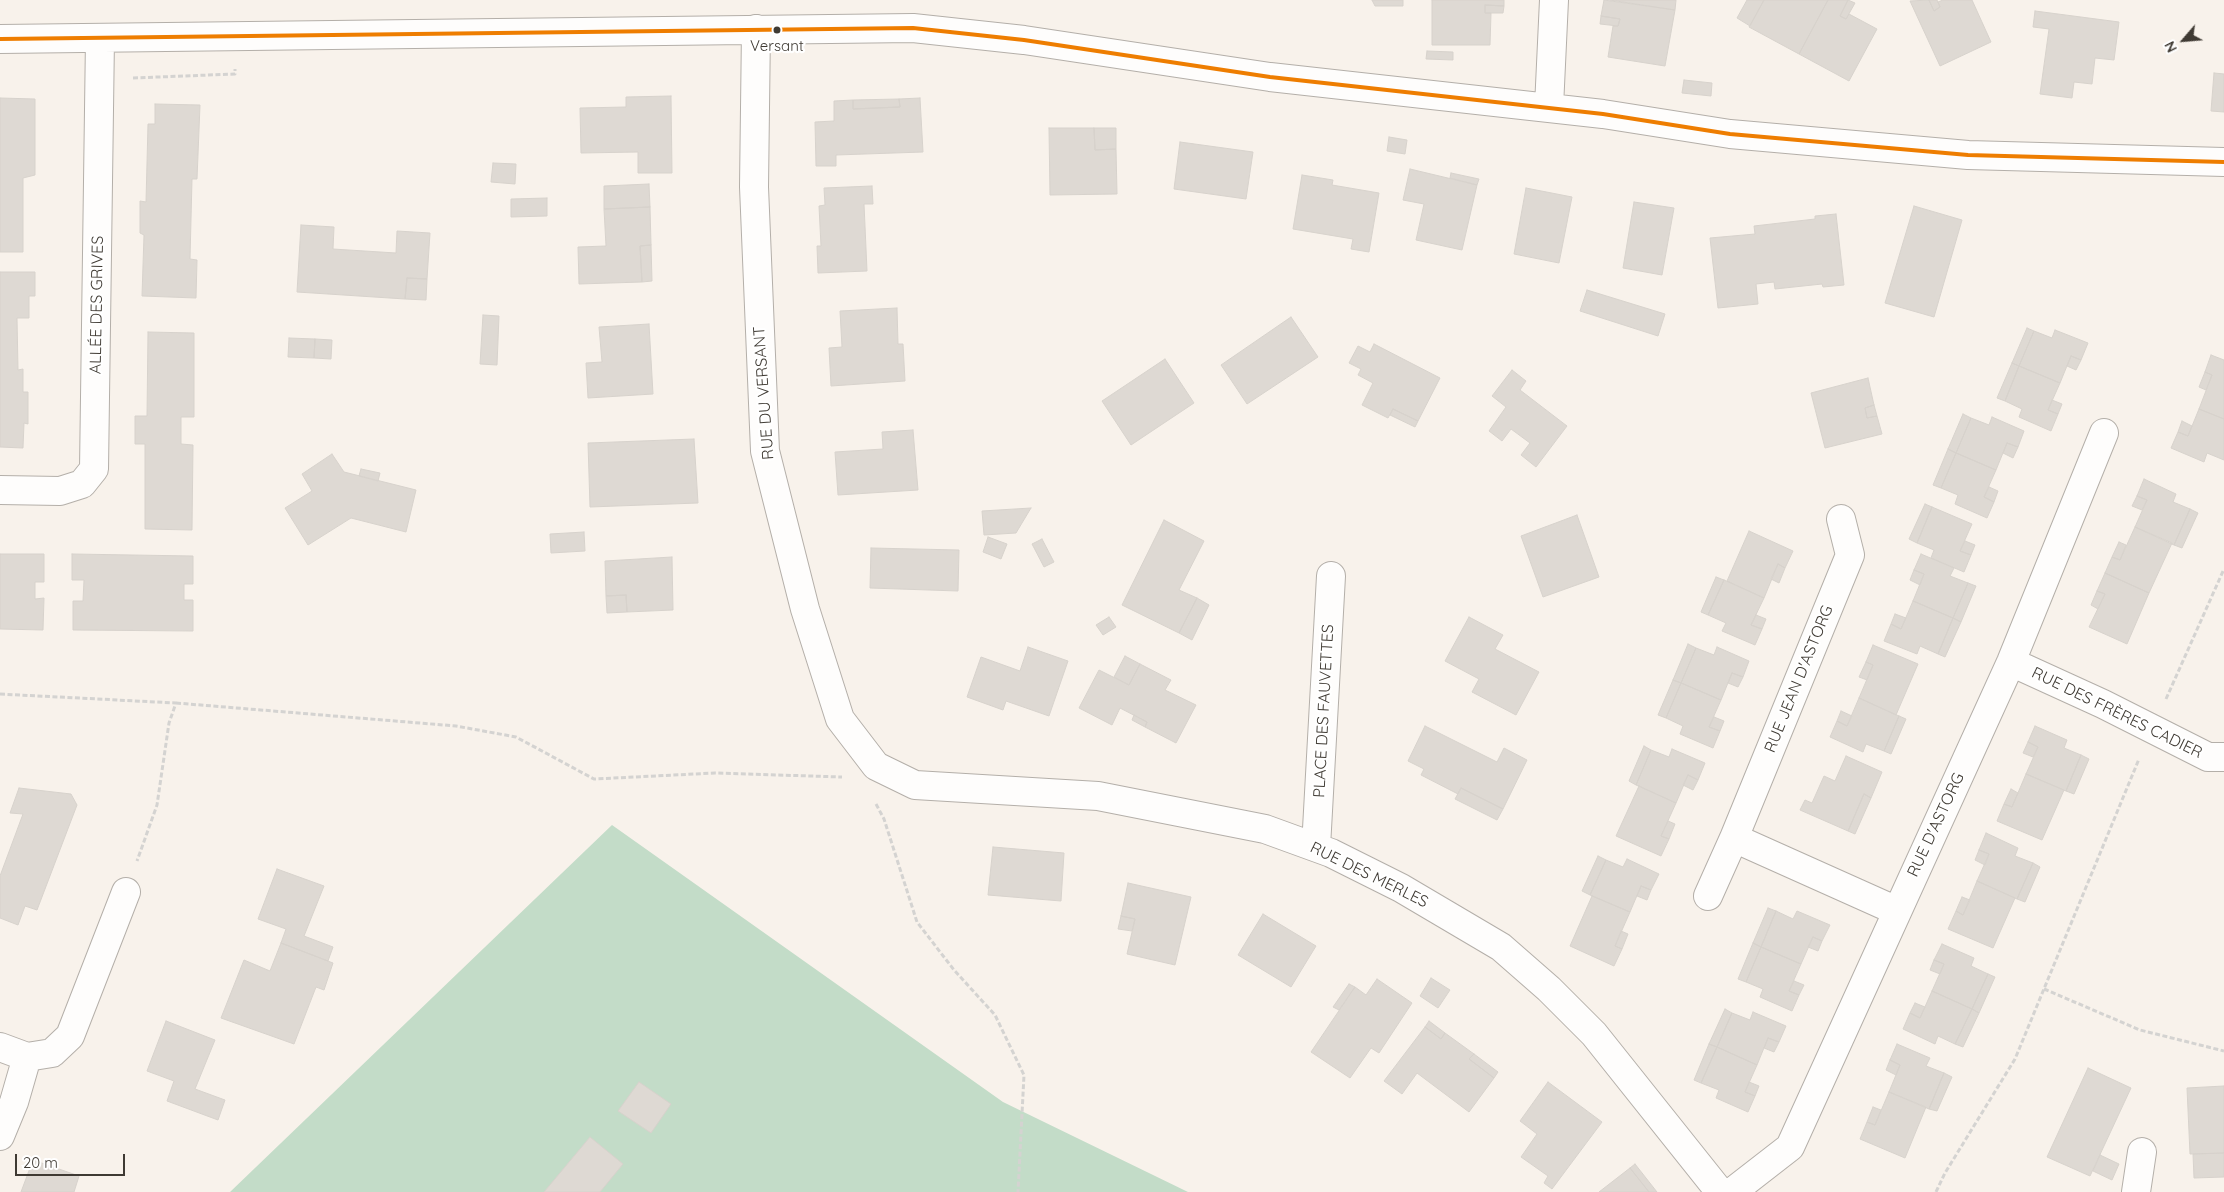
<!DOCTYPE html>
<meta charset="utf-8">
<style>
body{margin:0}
#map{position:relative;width:2224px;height:1192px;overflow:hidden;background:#f8f2eb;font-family:Quicksand,sans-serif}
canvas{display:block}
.north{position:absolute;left:2159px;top:15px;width:50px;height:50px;-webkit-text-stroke:4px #fff;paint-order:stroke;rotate:243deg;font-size:14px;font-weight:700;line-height:20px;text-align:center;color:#3f3a33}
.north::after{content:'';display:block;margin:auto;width:18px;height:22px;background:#3f3a33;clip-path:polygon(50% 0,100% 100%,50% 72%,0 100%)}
.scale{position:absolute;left:15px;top:1154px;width:110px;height:22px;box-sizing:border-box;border:2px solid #3f3a33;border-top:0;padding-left:6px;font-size:15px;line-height:18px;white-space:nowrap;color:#3f3a33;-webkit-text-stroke:4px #fff;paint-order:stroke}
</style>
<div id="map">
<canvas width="2224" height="1192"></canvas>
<div class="north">N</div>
<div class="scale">20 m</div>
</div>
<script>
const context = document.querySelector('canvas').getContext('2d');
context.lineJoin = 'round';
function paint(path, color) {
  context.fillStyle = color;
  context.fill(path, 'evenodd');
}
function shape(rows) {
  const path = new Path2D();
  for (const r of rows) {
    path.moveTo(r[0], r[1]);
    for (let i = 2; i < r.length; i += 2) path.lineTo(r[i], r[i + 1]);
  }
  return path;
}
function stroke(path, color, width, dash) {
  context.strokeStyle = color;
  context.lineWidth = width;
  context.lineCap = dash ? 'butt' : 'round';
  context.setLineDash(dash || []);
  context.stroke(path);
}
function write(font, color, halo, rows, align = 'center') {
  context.font = font + ' Quicksand,sans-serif';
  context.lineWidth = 4.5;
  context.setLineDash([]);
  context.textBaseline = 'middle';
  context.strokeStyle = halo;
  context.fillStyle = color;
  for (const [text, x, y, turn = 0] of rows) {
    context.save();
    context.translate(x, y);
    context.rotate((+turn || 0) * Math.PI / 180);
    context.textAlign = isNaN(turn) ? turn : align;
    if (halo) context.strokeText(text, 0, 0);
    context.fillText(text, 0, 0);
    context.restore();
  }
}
paint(shape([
 [612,825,1003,1102,1188,1192,230,1192]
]), '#c3dcc8');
const building = shape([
 [1372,0,1403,0,1403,6,1375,6,1372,0],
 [1432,0,1504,0,1504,6,1485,5,1485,13,1491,13,1490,45,1432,45,1432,0],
 [1604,0,1675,10,1665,66,1608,57,1613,26,1618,26,1620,19,1601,16,1604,0],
 [1610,0,1676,0,1675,10,1610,0],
 [1747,0,1764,0,1750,26,1737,18,1747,0],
 [1764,0,1828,0,1799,54,1749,27,1764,0],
 [1828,0,1848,0,1840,16,1846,19,1849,14,1877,29,1849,81,1799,54,1828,0],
 [1848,0,1855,3,1846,19,1840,16,1848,0],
 [1929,0,1934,11,1940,7,1938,2,1943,0,1972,0,1991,42,1940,66,1910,1,1929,0],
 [1929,0,1937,0,1940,7,1934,11,1929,0],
 [1485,5,1504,6,1503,13,1485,13,1485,5],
 [2035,11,2119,22,2114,60,2095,58,2092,84,2074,82,2072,98,2040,94,2049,29,2033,27,2035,11],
 [1601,16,1620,19,1618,26,1600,24,1601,16],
 [1427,51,1453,52,1453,60,1426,59,1427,51],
 [2214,73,2224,74,2224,112,2211,111,2214,73],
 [1684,80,1712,83,1711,96,1682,93,1684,80],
 [671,96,672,173,638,173,638,152,581,153,580,108,626,107,626,97,671,96],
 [0,98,35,99,35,175,23,178,23,252,0,252,0,98],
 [920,98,923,152,836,155,836,166,816,166,815,122,834,121,834,101,853,100,853,109,900,107,899,99,920,98],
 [899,99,900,107,853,109,853,100,899,99],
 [155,104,200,105,197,179,192,179,190,259,197,260,196,298,142,296,144,235,140,233,140,201,146,202,148,124,155,124,155,104],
 [1049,128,1094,128,1095,150,1116,149,1117,194,1050,195,1049,128],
 [1094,128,1116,128,1116,149,1095,150,1094,128],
 [1389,137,1407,140,1405,154,1387,151,1389,137],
 [1180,142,1253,152,1246,199,1174,189,1180,142],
 [493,163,516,164,515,184,491,182,493,163],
 [1410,169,1477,185,1462,250,1416,240,1424,204,1403,200,1410,169],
 [1451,173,1479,179,1477,185,1450,178,1451,173],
 [1302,175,1333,180,1332,185,1379,193,1369,252,1351,249,1353,239,1293,229,1302,175],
 [649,184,650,207,604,209,604,186,649,184],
 [872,186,873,204,864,204,867,271,818,273,817,246,821,246,819,206,825,205,824,188,872,186],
 [1526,188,1572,197,1559,263,1514,254,1526,188],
 [547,198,547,216,511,217,511,199,547,198],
 [1634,202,1674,208,1662,275,1623,268,1634,202],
 [1914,206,1962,220,1934,317,1885,303,1914,206],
 [650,207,651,245,640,246,642,282,579,284,578,247,606,246,604,209,650,207],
 [1836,214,1844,285,1823,287,1822,284,1775,289,1774,282,1756,284,1758,304,1718,308,1710,238,1755,234,1754,226,1815,219,1815,216,1836,214],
 [301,225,334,227,333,249,396,253,397,231,430,233,427,279,407,278,405,299,297,292,301,225],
 [651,245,652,281,642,282,640,246,651,245],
 [0,272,35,272,35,296,29,296,29,318,17,318,18,370,23,369,23,392,28,392,28,424,24,423,23,448,0,447,0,272],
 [407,278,427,279,426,300,405,299,407,278],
 [1587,290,1665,314,1658,336,1580,311,1587,290],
 [897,308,898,344,903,344,905,381,831,386,829,348,842,347,840,311,897,308],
 [483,315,499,316,497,365,480,364,483,315],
 [1291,317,1318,357,1247,404,1221,365,1291,317],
 [649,324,653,394,588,398,586,363,602,362,599,327,649,324],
 [2027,328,2034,331,2019,366,2012,363,2027,328],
 [2055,330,2088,343,2081,360,2071,356,2060,383,2019,366,2034,331,2052,338,2055,330],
 [148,332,194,333,194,417,181,417,181,444,193,445,192,530,145,529,145,444,135,444,135,416,147,416,148,332],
 [289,338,315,339,314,358,288,357,289,338],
 [315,339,332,340,331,359,314,358,315,339],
 [1374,344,1440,378,1418,421,1393,409,1388,418,1362,405,1373,383,1358,375,1361,369,1349,363,1358,346,1370,352,1374,344],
 [2211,355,2224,360,2224,419,2199,409,2212,375,2205,372,2211,355],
 [2071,356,2081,360,2076,370,2067,366,2071,356],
 [1165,359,1194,403,1131,445,1102,401,1165,359],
 [2012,363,2019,366,2005,401,1997,398,2012,363],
 [2019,366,2060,383,2048,410,2058,414,2051,431,2019,417,2022,409,2005,401,2019,366],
 [1512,370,1526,381,1520,390,1567,426,1536,467,1521,455,1530,443,1511,429,1502,441,1489,431,1506,407,1492,396,1512,370],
 [2205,372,2212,375,2206,390,2199,387,2205,372],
 [1868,378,1874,405,1865,408,1867,418,1877,416,1882,434,1825,448,1811,393,1868,378],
 [2052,400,2062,404,2058,414,2048,410,2052,400],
 [1874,405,1877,416,1867,418,1865,408,1874,405],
 [1393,409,1418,421,1415,427,1390,415,1393,409],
 [2199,409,2224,419,2224,460,2207,453,2204,462,2171,448,2178,432,2188,436,2199,409],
 [1963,414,1971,418,1956,453,1948,449,1963,414],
 [1992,417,2024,431,2018,447,2007,443,1996,470,1956,453,1971,418,1989,425,1992,417],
 [2182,421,2192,426,2188,436,2178,432,2182,421],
 [913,430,918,490,838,495,835,452,883,449,882,432,913,430],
 [694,439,698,503,590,507,588,443,694,439],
 [2007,443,2018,447,2013,458,2003,453,2007,443],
 [1948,449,1956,453,1941,488,1933,485,1948,449],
 [1956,453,1996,470,1984,497,1994,502,1987,518,1955,504,1958,495,1941,488,1956,453],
 [332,454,344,472,416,490,406,532,351,518,308,545,285,508,312,491,302,474,332,454],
 [361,469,380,473,378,481,359,476,361,469],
 [2144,479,2176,494,2173,502,2190,509,2174,545,2135,527,2147,500,2137,496,2144,479],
 [1989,487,1998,491,1994,502,1984,497,1989,487],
 [2137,496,2147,500,2142,510,2132,506,2137,496],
 [1925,504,1932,507,1917,543,1909,539,1925,504],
 [1932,507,1972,524,1960,551,1971,555,1964,572,1931,558,1934,550,1917,543,1932,507],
 [1031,508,1016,533,984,535,982,511,1031,508],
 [2190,509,2198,513,2182,548,2174,545,2190,509],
 [1577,515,1599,577,1543,597,1521,536,1577,515],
 [1164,520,1204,541,1179,590,1197,598,1179,633,1122,605,1164,520],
 [2135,527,2172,543,2149,593,2105,573,2112,557,2120,560,2135,527],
 [1749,531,1793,551,1785,568,1778,564,1764,598,1727,581,1749,531],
 [584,532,585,551,551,553,550,534,584,532],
 [988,537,1007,544,1001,559,983,552,988,537],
 [1042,539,1054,562,1044,567,1032,544,1042,539],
 [1965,541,1975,545,1971,555,1960,551,1965,541],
 [2119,542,2126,545,2120,560,2112,557,2119,542],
 [871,548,959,550,958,591,870,588,871,548],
 [0,554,44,554,44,582,35,582,35,599,44,598,43,630,0,629,0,554],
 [72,554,193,556,193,584,184,584,184,600,193,600,193,631,73,630,73,601,83,601,84,580,72,580,72,554],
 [1921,554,1954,568,1950,576,1968,583,1953,618,1913,601,1924,574,1914,570,1921,554],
 [672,557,673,610,627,612,626,595,606,596,605,561,672,557],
 [1778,564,1785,568,1779,583,1771,579,1778,564],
 [1914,570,1924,574,1920,585,1910,580,1914,570],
 [2105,573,2149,593,2127,644,2089,627,2105,594,2097,591,2105,573],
 [1716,577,1724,580,1708,615,1701,612,1716,577],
 [1724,580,1764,598,1751,625,1762,629,1755,645,1722,631,1726,623,1708,615,1724,580],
 [1968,583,1976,586,1961,622,1953,618,1968,583],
 [2097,591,2105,594,2098,609,2091,605,2097,591],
 [626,595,627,612,607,613,606,596,626,595],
 [1197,598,1209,605,1192,640,1179,633,1197,598],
 [1913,601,1953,618,1938,654,1920,646,1917,654,1884,641,1891,624,1901,629,1913,601],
 [1895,614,1906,618,1901,629,1891,624,1895,614],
 [1756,615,1766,619,1762,629,1751,625,1756,615],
 [1109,617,1116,627,1103,635,1096,625,1109,617],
 [1469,617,1503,635,1495,649,1539,672,1516,715,1472,692,1479,679,1445,661,1469,617],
 [1953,618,1961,622,1945,657,1938,654,1953,618],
 [1688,644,1696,648,1681,683,1673,680,1688,644],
 [1873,645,1918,664,1896,715,1859,698,1873,665,1866,662,1873,645],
 [1028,647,1068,661,1049,716,1006,701,1003,710,967,697,981,657,1020,671,1028,647],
 [1717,647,1749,661,1743,677,1732,673,1721,700,1681,683,1696,648,1714,655,1717,647],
 [1125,656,1140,664,1129,685,1114,677,1125,656],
 [1866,662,1873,665,1867,680,1859,677,1866,662],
 [1140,664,1171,680,1165,690,1196,705,1176,743,1145,727,1147,722,1120,708,1112,725,1079,708,1099,670,1129,685,1140,664],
 [1732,673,1743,677,1738,687,1728,683,1732,673],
 [1673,680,1681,683,1666,718,1658,715,1673,680],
 [1681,683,1721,700,1709,727,1720,731,1713,748,1680,734,1683,726,1666,718,1681,683],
 [1859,698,1899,716,1884,751,1866,744,1863,752,1830,737,1837,721,1847,726,1859,698],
 [1841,711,1852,716,1847,726,1837,721,1841,711],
 [1134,715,1147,722,1145,727,1132,720,1134,715],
 [1899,716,1906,719,1891,754,1884,751,1899,716],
 [1714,717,1724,721,1720,731,1709,727,1714,717],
 [1425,726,1497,762,1504,748,1527,760,1503,809,1461,788,1458,794,1421,775,1424,769,1408,761,1425,726],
 [2035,726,2067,740,2064,748,2081,755,2066,791,2026,774,2038,747,2028,742,2035,726],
 [2028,742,2038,747,2033,757,2023,753,2028,742],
 [1644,746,1651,750,1636,785,1629,781,1644,746],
 [1672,749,1705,763,1698,780,1688,775,1676,803,1636,785,1651,750,1669,757,1672,749],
 [2081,755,2089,759,2074,794,2066,791,2081,755],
 [1846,756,1882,772,1871,798,1864,794,1848,831,1800,810,1805,800,1812,803,1824,776,1835,781,1846,756],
 [2026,774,2064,790,2042,840,1997,821,2004,804,2012,807,2026,774],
 [1688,775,1698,780,1693,790,1683,785,1688,775],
 [1639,786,1676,803,1661,836,1669,839,1661,856,1616,836,1639,786],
 [19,788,71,794,77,805,37,910,25,906,18,925,0,918,0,876,23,814,10,813,19,788],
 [1461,788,1503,809,1497,820,1455,799,1461,788],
 [2011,789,2018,793,2012,807,2004,804,2011,789],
 [1864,794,1871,798,1855,834,1848,831,1864,794],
 [1668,821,1675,824,1669,839,1661,836,1668,821],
 [1986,833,2018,848,2015,856,2033,863,2017,899,1977,881,1989,854,1979,850,1986,833],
 [993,847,1064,853,1061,901,988,895,993,847],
 [1979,850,1989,854,1985,865,1975,860,1979,850],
 [1598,856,1606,860,1590,895,1582,891,1598,856],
 [1627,859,1659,874,1651,890,1641,886,1630,912,1590,895,1606,860,1623,867,1627,859],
 [2033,863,2040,867,2025,902,2017,899,2033,863],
 [277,869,324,886,304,936,333,947,328,961,281,943,286,929,258,919,277,869],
 [1977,881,2015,898,1993,948,1948,929,1956,911,1963,915,1977,881],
 [1128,883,1191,897,1175,965,1127,954,1135,919,1121,916,1128,883],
 [1641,886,1651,890,1647,900,1637,896,1641,886],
 [1592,896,1630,912,1615,946,1622,949,1614,966,1570,946,1592,896],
 [1962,897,1970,900,1963,915,1956,911,1962,897],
 [1768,908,1776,911,1761,947,1753,943,1768,908],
 [1776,911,1793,919,1797,911,1830,925,1822,941,1813,937,1801,964,1761,947,1776,911],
 [1263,914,1316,946,1291,987,1238,955,1263,914],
 [1121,916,1135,919,1132,931,1118,929,1121,916],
 [1621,931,1628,934,1622,949,1615,946,1621,931],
 [1813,937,1822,941,1818,951,1808,947,1813,937],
 [281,943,333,963,324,990,316,987,294,1044,221,1018,244,960,270,971,281,943],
 [1753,943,1761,947,1746,982,1738,979,1753,943],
 [1942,944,1974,958,1971,966,1988,974,1972,1009,1932,991,1944,964,1934,960,1942,944],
 [1761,947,1801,964,1789,991,1799,995,1792,1011,1760,997,1763,989,1746,982,1761,947],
 [1934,960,1944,964,1940,974,1930,970,1934,960],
 [1988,974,1995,977,1979,1013,1972,1009,1988,974],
 [1431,978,1450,990,1438,1008,1420,996,1431,978],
 [1377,979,1412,1003,1379,1053,1371,1048,1350,1078,1311,1052,1355,987,1366,995,1377,979],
 [1794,981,1804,985,1799,995,1789,991,1794,981],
 [1349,984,1355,987,1339,1010,1333,1007,1349,984],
 [1932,991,1972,1009,1955,1044,1938,1036,1935,1044,1903,1029,1910,1013,1920,1018,1932,991],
 [1915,1003,1925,1007,1920,1018,1910,1013,1915,1003],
 [1725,1009,1732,1013,1717,1047,1709,1044,1725,1009],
 [1972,1009,1979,1013,1963,1047,1955,1044,1972,1009],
 [1753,1012,1786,1026,1779,1042,1768,1038,1757,1065,1717,1047,1732,1013,1750,1020,1753,1012],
 [166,1021,215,1040,195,1089,225,1100,218,1120,167,1101,174,1081,147,1071,166,1021],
 [1429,1021,1445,1033,1441,1039,1425,1027,1429,1021],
 [1425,1027,1441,1039,1445,1033,1474,1054,1469,1059,1494,1078,1469,1112,1417,1073,1402,1094,1384,1081,1425,1027],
 [1768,1038,1779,1042,1774,1052,1764,1048,1768,1038],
 [1709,1044,1717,1047,1701,1083,1694,1080,1709,1044],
 [1897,1044,1930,1058,1926,1066,1944,1073,1929,1109,1889,1092,1900,1065,1890,1060,1897,1044],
 [1717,1047,1757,1065,1745,1092,1755,1096,1748,1112,1716,1098,1719,1090,1701,1083,1717,1047],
 [1474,1054,1498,1072,1494,1078,1469,1059,1474,1054],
 [1890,1060,1900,1065,1896,1075,1886,1070,1890,1060],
 [2088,1068,2131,1088,2090,1176,2047,1157,2088,1068],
 [1944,1073,1952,1077,1937,1111,1929,1109,1944,1073],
 [639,1082,671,1104,651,1133,618,1111,639,1082],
 [1548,1082,1602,1122,1552,1189,1544,1183,1548,1176,1521,1157,1537,1134,1520,1121,1548,1082],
 [1749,1082,1759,1086,1755,1096,1745,1092,1749,1082],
 [2224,1086,2224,1153,2190,1154,2187,1088,2224,1086],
 [1889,1092,1926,1107,1905,1158,1860,1139,1867,1122,1875,1125,1889,1092],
 [1873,1107,1881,1110,1875,1125,1867,1122,1873,1107],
 [590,1137,623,1164,600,1192,544,1192,590,1137],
 [2224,1153,2224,1177,2194,1178,2193,1154,2224,1153],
 [2100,1155,2119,1164,2112,1180,2093,1171,2100,1155],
 [33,1160,79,1176,74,1192,21,1192,33,1160],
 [1635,1164,1657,1192,1649,1192,1630,1168,1635,1164],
 [1630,1168,1649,1192,1599,1192,1630,1168]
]);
paint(building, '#ded9d3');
stroke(building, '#d7d2cc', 1);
const minor = shape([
 [756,29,754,187,765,451,805,609,840,719,876,766,915,785,1098,796,1265,829,1331,853,1401,888,1501,947,1549,989,1594,1034,1720,1192],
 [0,39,913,28,1024,40,1270,77,1603,114,1730,134,1968,155,2224,162],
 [1549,107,1554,0],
 [0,490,60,491,82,484,94,469,100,38],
 [2011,662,2103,704,2208,757,2224,757],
 [1734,838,1897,911],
 [1316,847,1331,576],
 [1708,896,1734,838,1850,555,1841,519],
 [0,1047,27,1057],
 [0,1136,14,1102,27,1057,52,1053,70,1036,126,892],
 [1732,1192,1790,1147,2011,662,2104,433],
 [2136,1192,2142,1152]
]);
stroke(minor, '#b4afa9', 30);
stroke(shape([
 [133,78,235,74,235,69],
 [0,694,176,703,169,723,157,805,137,861],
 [2166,699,2224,569],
 [176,703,456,726,516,737,594,779,715,773,842,777],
 [876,804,884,819,917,922,954,970,995,1015,1024,1075,1018,1192],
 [2044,989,2140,1030,2224,1051],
 [1936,1192,1945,1173,2015,1059,2139,759]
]), '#d4d3d1', 3, [5, 2.5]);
stroke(minor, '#fefdfc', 28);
stroke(shape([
 [0,39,913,28,1024,40,1270,77,1603,114,1730,134,1968,155,2224,162]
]), '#ee7d00', 4);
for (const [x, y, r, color] of [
 [777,30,4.5,"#3f3a33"]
]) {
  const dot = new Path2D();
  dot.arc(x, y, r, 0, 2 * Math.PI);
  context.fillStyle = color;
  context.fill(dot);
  stroke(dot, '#fff', 2);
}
write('15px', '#3f3a33', '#fff', [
 ["Versant",777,46]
]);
write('16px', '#3f3a33', '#fff', [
 ["ALLÉE DES GRIVES",97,305,-89],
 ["RUE DU VERSANT",764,393,-94],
 ["RUE JEAN D'ASTORG",1799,679,-68],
 ["PLACE DES FAUVETTES",1324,711,-87],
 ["RUE DES FRÈRES CADIER",2117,713,26],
 ["RUE D'ASTORG",1936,825,-65],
 ["RUE DES MERLES",1369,875,26]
]);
</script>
